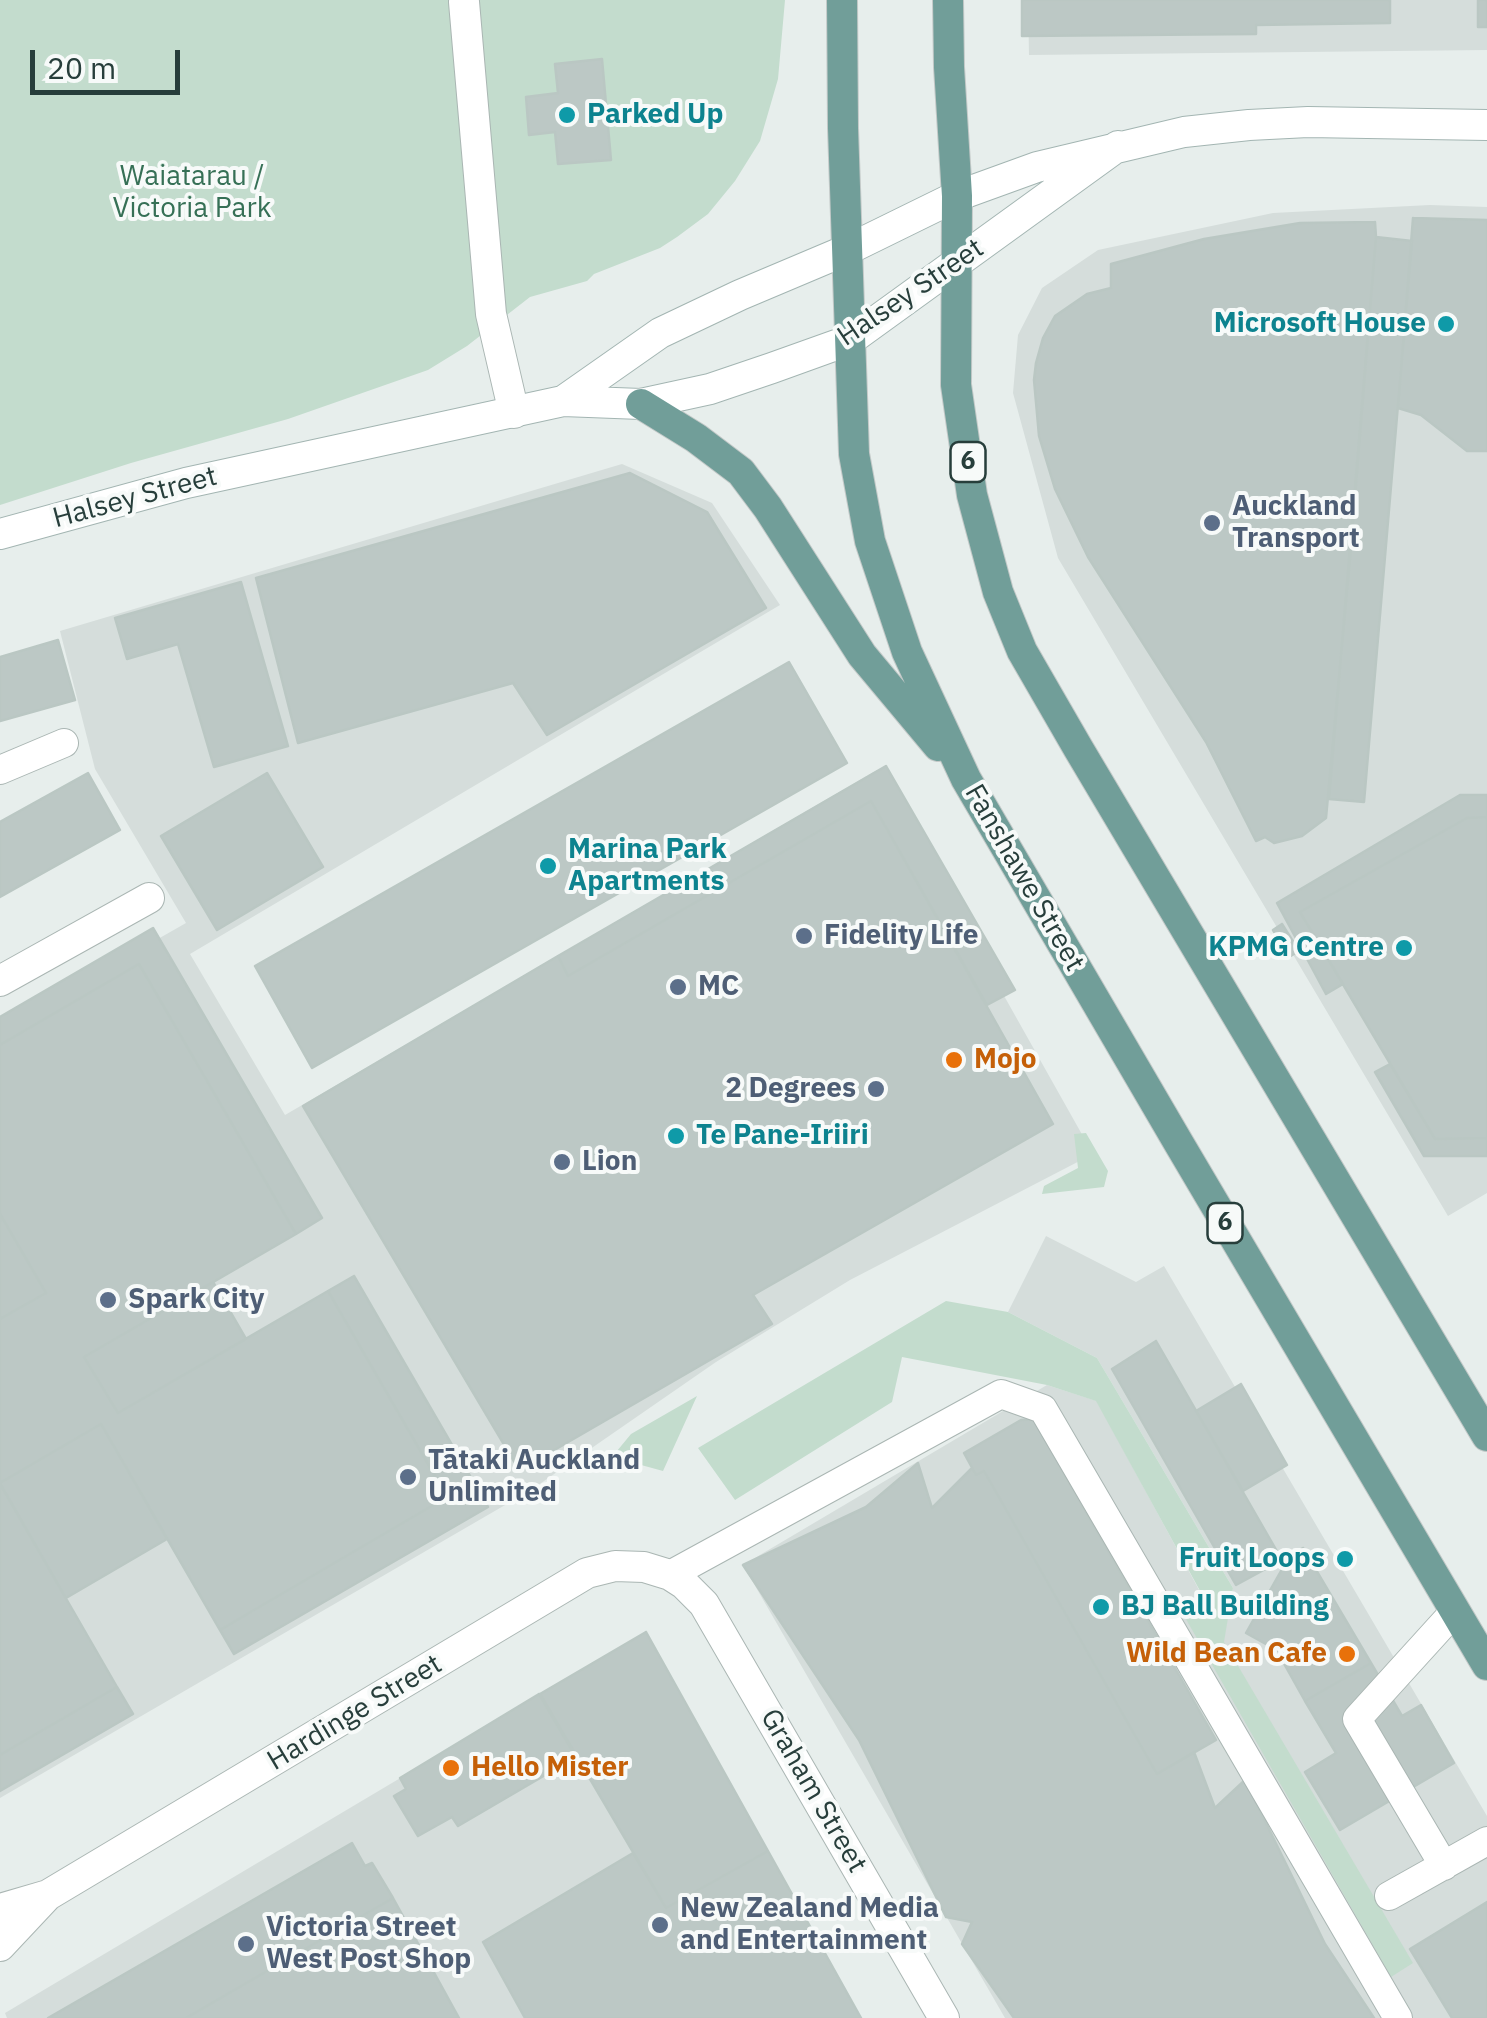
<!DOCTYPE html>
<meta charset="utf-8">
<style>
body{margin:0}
#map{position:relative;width:1487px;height:2018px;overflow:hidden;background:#e7eeec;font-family:"IBM Plex Sans",sans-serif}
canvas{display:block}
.scale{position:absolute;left:30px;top:50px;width:150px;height:45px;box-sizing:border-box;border:5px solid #273e3b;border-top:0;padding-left:12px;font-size:30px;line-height:35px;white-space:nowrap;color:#273e3b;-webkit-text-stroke:8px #f7faf9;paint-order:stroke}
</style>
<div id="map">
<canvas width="1487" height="2018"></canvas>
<div class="scale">20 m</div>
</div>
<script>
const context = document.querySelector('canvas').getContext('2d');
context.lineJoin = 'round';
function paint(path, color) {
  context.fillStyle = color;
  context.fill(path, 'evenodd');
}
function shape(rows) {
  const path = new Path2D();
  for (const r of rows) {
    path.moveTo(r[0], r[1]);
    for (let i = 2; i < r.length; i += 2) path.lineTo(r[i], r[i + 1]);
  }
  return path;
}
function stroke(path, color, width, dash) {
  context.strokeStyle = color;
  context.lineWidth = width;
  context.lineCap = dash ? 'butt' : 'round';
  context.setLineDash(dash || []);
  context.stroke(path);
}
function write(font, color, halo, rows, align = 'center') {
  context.font = font + ' "IBM Plex Sans",sans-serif';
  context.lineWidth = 8;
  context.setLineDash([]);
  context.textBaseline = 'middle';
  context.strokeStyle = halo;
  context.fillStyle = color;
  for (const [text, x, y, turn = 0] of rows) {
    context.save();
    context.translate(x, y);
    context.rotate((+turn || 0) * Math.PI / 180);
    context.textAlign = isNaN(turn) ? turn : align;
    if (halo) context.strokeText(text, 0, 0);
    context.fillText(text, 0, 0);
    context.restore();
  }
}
paint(shape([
 [1028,0,1487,0,1487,50,1029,55],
 [1430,205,1487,207,1487,1193,1448,1216,1058,558,1013,393,1018,335,1042,288,1098,250,1273,213],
 [622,464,712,503,780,605,190,954,285,1115,877,770,1093,1154,850,1280,716,1362,531,1490,0,1798,0,1029,186,923,95,769,60,631],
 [1046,1236,1136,1282,1164,1266,1487,1816,1487,2018,1005,2018,743,1565,1047,1385,1097,1401,1205,1601,1183,1614,1412,1963,1223,1642,1233,1588,1097,1358,1008,1312],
 [646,1632,861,2018,7,2018,5,2013]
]), '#d5dddb');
paint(shape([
 [0,0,785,0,778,79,760,141,735,181,708,214,677,237,660,248,594,274,587,281,530,297,467,346,428,370,288,419,131,463,0,505],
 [1086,1133,1108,1171,1104,1187,1042,1194,1044,1186,1078,1168,1074,1134],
 [946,1301,1008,1312,1097,1358,1233,1588,1224,1642,1413,1963,1391,1977,1183,1614,1205,1600,1096,1401,1047,1385,902,1357,892,1402,735,1500,698,1448],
 [697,1396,663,1471,612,1457,631,1434]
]), '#c3dccd');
const building = shape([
 [1022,0,1390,0,1390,23,1256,25,1256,34,1022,36,1022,0],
 [1478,0,1487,0,1487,27,1478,27,1478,0],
 [602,59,611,160,558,164,555,132,529,135,526,97,558,93,555,64,602,59],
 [1413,218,1487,220,1487,451,1467,451,1421,415,1398,408,1413,218],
 [1375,222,1376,237,1350,558,1326,818,1302,836,1274,843,1265,837,1256,841,1206,742,1088,557,1055,489,1039,436,1034,380,1036,363,1043,338,1055,316,1087,294,1111,288,1111,264,1204,239,1300,223,1375,222],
 [1376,237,1412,241,1364,802,1329,799,1376,237],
 [630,473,707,512,766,608,547,735,513,683,298,743,256,578,630,473],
 [241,582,288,746,214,767,178,644,127,659,115,618,241,582],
 [58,640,75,700,0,721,0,657,58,640],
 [789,662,847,763,312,1068,255,966,789,662],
 [886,766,1015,990,987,1005,871,801,568,976,558,956,886,766],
 [88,773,120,830,0,897,0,822,88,773],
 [267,773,323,867,217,930,161,836,267,773],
 [1460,795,1487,795,1487,817,1467,818,1300,912,1343,984,1326,994,1277,903,1460,795],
 [871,801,1053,1124,753,1295,772,1324,544,1456,518,1468,303,1106,558,956,568,976,871,801],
 [1487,817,1487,1138,1435,1139,1300,912,1467,818,1487,817],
 [1282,924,1299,951,1289,957,1273,930,1282,924],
 [153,928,322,1218,296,1234,139,964,0,1045,0,1017,153,928],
 [139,964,296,1234,84,1357,118,1413,328,1291,447,1497,220,1630,101,1424,0,1483,0,1319,46,1293,0,1214,0,1045,139,964],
 [1390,1064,1435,1139,1487,1138,1487,1156,1424,1156,1375,1072,1390,1064],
 [0,1214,46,1293,0,1319,0,1214],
 [354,1276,488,1507,234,1654,220,1630,447,1497,328,1291,354,1276],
 [213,1282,246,1339,118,1413,84,1357,213,1282],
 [1156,1341,1282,1560,1236,1585,1112,1369,1156,1341],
 [1241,1384,1287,1465,1243,1491,1196,1411,1241,1384],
 [1033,1419,1216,1740,1157,1774,984,1471,976,1475,964,1453,1021,1420,1033,1419],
 [101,1424,167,1539,66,1598,0,1483,101,1424],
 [918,1463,932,1508,972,1468,976,1475,984,1471,1157,1774,1194,1752,1215,1808,1245,1780,1325,1944,1374,2018,1014,2018,962,1944,972,1922,946,1917,859,1740,743,1565,866,1507,918,1463],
 [0,1484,117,1687,0,1755,0,1484],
 [1303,1548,1371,1663,1305,1701,1282,1660,1285,1659,1282,1653,1246,1633,1290,1555,1303,1548],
 [646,1632,768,1851,666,1908,540,1694,646,1632],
 [1371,1663,1402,1716,1421,1705,1454,1763,1340,1830,1305,1772,1336,1753,1305,1701,1371,1663],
 [117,1687,133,1714,0,1791,0,1755,117,1687],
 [539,1694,576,1757,458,1826,452,1817,418,1836,394,1796,406,1789,400,1778,539,1694],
 [352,1843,365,1866,372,1863,393,1898,186,2018,48,2018,352,1843],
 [768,1851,861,2018,525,2018,483,1942,633,1853,666,1908,768,1851],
 [393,1898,459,2018,186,2018,393,1898],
 [1487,1902,1487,2018,1452,2018,1410,1949,1487,1902]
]);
paint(building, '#bcc8c5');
stroke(building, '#bac7c3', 2.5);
const lane = shape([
 [0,770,64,743],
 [670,1575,1001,1394,1043,1409,1398,2018],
 [1444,1866,1357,1719,1455,1611],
 [1389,1896,1487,1841]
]);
const street = shape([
 [464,2,491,314,514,413],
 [0,981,149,898],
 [0,1909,48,1895,587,1573,615,1566,644,1567,670,1575,684,1584,704,1604,944,2018],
 [0,1946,46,1897]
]);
const secondary = shape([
 [563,401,660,333,740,295,849,249,957,196,1037,167,1184,132,1249,125,1308,122,1487,125],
 [0,534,186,483,563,401,641,404,710,389,772,368,850,340,1118,146]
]);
const primary = shape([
 [842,0,843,128,854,454,870,541,907,652,966,779,1178,1142,1487,1665],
 [948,0,949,67,957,196,956,385,972,495,998,592,1022,651,1078,748,1487,1436],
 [641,404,696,438,741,472,768,508,862,655,938,746]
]);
stroke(lane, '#aab6b3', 30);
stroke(street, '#aab6b3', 32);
stroke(secondary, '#a3b5b2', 32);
stroke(primary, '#c3c9c8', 32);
stroke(lane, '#fff', 28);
stroke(street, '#fff', 30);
stroke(secondary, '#fff', 30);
stroke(primary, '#719e99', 30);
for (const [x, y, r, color] of [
 [567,115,10,"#0f9aa8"],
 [1446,324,10,"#0f9aa8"],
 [1212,523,10,"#5c6f8a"],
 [548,866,10,"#0f9aa8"],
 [804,936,10,"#5c6f8a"],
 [1404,948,10,"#0f9aa8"],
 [678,987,10,"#5c6f8a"],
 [954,1060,10,"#e8710a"],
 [876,1089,10,"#5c6f8a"],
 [676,1136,10,"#0f9aa8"],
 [562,1162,10,"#5c6f8a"],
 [108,1300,10,"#5c6f8a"],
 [408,1477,10,"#5c6f8a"],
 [1345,1559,10,"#0f9aa8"],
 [1101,1607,10,"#0f9aa8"],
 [1347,1654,10,"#e8710a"],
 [451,1768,10,"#e8710a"],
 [660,1925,10,"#5c6f8a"],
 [246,1944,10,"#5c6f8a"]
]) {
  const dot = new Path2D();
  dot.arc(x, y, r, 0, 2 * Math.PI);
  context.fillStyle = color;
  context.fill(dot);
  stroke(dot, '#f7faf9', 4);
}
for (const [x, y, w] of [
 [968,462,35],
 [1225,1223,35]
]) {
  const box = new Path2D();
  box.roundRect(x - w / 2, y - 20, w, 40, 8);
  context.fillStyle = '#f7faf9';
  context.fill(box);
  stroke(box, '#273e3b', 2.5);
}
write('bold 25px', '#273e3b', null, [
 ["6",968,462],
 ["6",1225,1223]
]);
write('bold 28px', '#0d838f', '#f7faf9', [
 ["Parked Up",587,115],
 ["Microsoft House",1426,324,"right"],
 ["Marina Park",568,850],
 ["Apartments",568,882],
 ["KPMG Centre",1384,948,"right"],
 ["Te Pane-Iriiri",696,1136],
 ["Fruit Loops",1325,1559,"right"],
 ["BJ Ball Building",1121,1607]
], 'left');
write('28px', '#367056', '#f7faf9', [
 ["Waiatarau /",192,177],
 ["Victoria Park",192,209]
]);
write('28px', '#273e3b', '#f7faf9', [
 ["Halsey Street",911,293,-34],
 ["Halsey Street",135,498,-15],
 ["Fanshawe Street",1024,878,60],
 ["Hardinge Street",355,1713,-31],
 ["Graham Street",813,1791,60]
]);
write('bold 28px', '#4e5e75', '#f7faf9', [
 ["Auckland",1232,507],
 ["Transport",1232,539],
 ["Fidelity Life",824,936],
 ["MC",698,987],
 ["2 Degrees",856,1089,"right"],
 ["Lion",582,1162],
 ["Spark City",128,1300],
 ["Tātaki Auckland",428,1461],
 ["Unlimited",428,1493],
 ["New Zealand Media",680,1909],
 ["and Entertainment",680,1941],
 ["Victoria Street",266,1928],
 ["West Post Shop",266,1960]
], 'left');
write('bold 28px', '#c56008', '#f7faf9', [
 ["Mojo",974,1060],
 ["Wild Bean Cafe",1327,1654,"right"],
 ["Hello Mister",471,1768]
], 'left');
</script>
